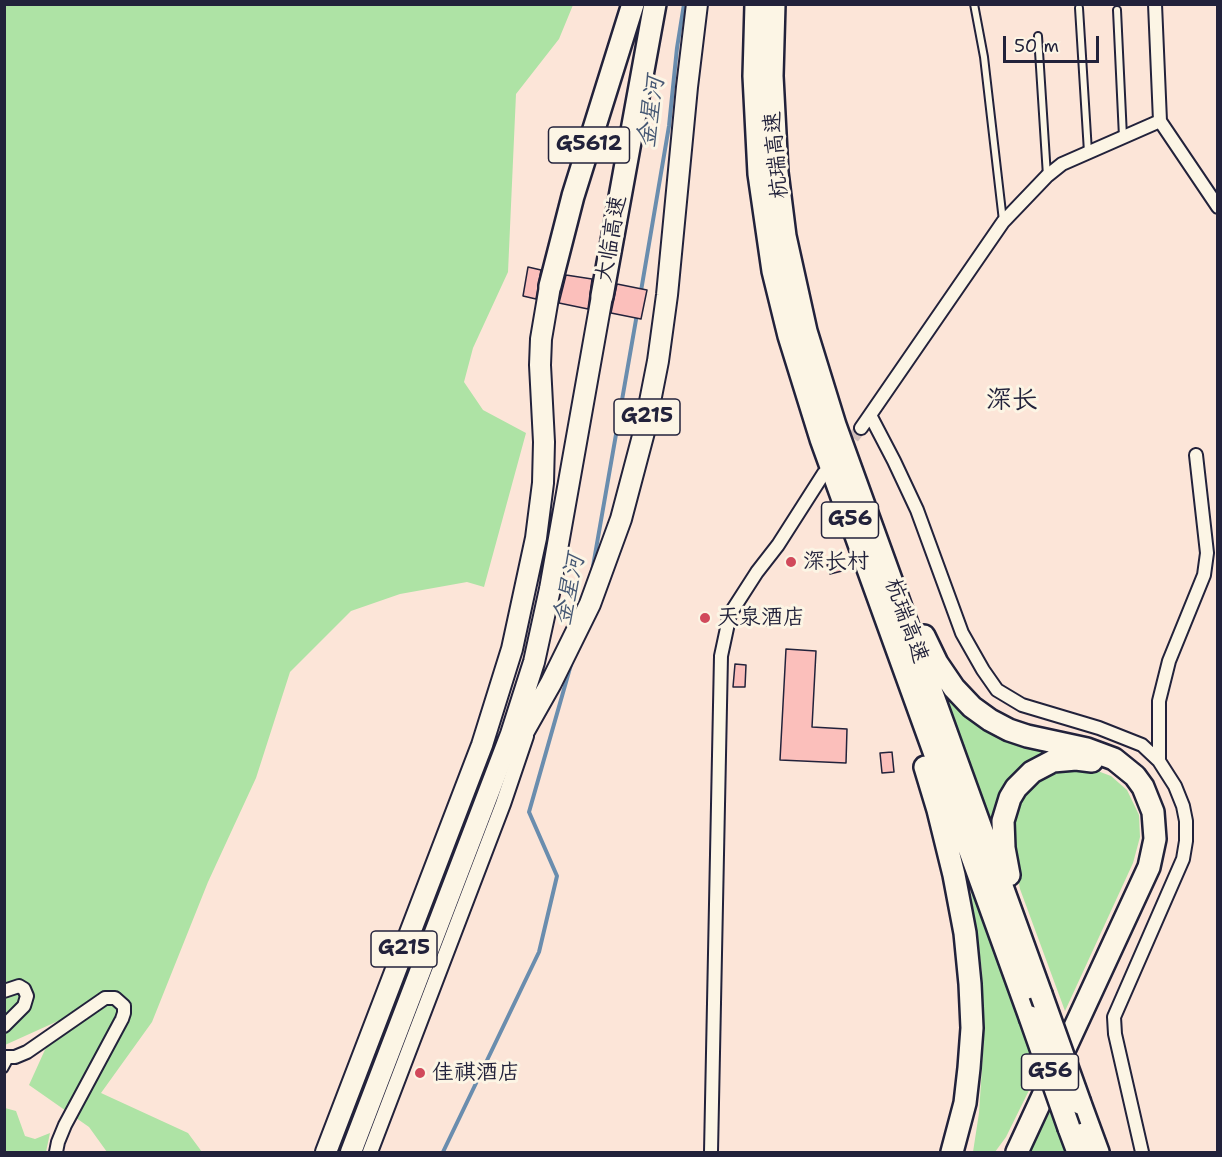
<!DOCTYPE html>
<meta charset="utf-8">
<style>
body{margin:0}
#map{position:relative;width:1222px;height:1157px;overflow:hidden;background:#fce5d8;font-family:"Shantell Sans",sans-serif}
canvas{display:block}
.frame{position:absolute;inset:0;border:6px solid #22223b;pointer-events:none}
.scale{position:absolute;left:1003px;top:36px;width:96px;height:27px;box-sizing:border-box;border:3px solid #22223b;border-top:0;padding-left:8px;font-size:18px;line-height:21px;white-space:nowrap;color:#22223b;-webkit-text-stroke:4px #fcf5e5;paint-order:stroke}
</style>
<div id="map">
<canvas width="1222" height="1157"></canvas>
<div class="frame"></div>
<div class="scale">50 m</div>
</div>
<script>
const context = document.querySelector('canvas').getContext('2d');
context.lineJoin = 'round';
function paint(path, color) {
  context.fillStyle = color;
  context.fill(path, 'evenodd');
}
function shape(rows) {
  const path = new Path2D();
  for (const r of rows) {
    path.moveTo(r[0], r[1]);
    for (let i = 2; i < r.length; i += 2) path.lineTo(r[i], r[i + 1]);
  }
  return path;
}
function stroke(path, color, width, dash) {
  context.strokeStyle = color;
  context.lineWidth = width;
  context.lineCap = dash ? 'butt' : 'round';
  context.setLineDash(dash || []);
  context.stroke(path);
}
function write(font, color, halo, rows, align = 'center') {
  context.font = font + ' "Shantell Sans","LXGW WenKai TC",sans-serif';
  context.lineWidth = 6;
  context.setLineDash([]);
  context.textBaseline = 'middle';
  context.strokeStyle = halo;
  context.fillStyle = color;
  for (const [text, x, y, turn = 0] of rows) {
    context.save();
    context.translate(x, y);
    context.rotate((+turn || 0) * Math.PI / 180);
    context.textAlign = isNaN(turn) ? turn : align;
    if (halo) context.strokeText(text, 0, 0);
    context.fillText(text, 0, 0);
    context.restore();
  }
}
paint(shape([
 [4,5,573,5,559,39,516,94,508,272,473,348,464,382,483,410,526,433,484,587,467,582,400,594,351,611,290,672,256,778,208,882,152,1022,101,1093,188,1133,202,1152,107,1152,89,1127,29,1085,58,1021,5,1045],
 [946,689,1059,752,1032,764,995,835,943,691],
 [1066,766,1087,767,1111,776,1127,790,1139,815,1140,837,1133,863,1065,1011,1020,889,1010,838,1019,797,1038,778],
 [969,878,1038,1072,1006,1137,995,1152,973,1152,979,1113,984,1038,982,971],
 [1053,1098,1072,1152,1027,1152],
 [5,1108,16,1111,25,1136,35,1139,50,1133,46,1152,5,1152]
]), '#aee3a5');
stroke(shape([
 [641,291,669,126,677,48,684,4],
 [592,572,637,314],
 [443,1152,539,952,557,876,529,812,572,661]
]), '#6a8dae', 4);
const building = shape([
 [528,267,541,270,536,299,523,296,528,267],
 [566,275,592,279,588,309,559,303,566,275],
 [617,284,647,290,641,319,611,313,617,284],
 [839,561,842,571,830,574,827,565,839,561],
 [766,614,777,615,776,626,766,626,766,614],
 [786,649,816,651,812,727,847,729,846,763,780,760,786,649],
 [735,664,746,665,745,687,733,687,735,664],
 [892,752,894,772,882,773,880,753,892,752]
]);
paint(building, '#fbbfbb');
stroke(building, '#22223b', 1.5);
stroke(shape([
 [842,452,861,428]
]), '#d0beb9', 12, [12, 6]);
const service = shape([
 [974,4,984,57,1003,221],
 [1079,8,1088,152],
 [1117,10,1123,137],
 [1038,36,1047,176],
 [4,1069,10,1058]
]);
const minor = shape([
 [1155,4,1160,121,1218,207],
 [861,428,870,415],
 [1159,761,1159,701,1169,661,1204,575,1207,553,1196,455],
 [4,991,19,986,24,989,27,996,24,1006,4,1026],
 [4,1057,15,1057,27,1052,105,998,115,998,124,1006,124,1013,122,1019,65,1125,58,1142,56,1152],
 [711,1152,721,656,730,614,757,572,778,545,824,473],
 [1142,1152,1115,1034,1114,1017,1183,859,1186,841,1186,821,1183,806,1175,786,1159,761,1142,745,1099,728,1022,705,997,690,983,670,962,633,917,510,894,461,870,415,1003,222,1047,176,1062,164,1160,121]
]);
const tertiary = shape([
 [370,1152,503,804,526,736]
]);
const trunk = shape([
 [516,745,551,683,590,604,621,519,644,432,658,361,667,295,687,87,697,4],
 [326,1152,482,745,512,649,536,538,543,483,544,442,540,365,541,339,550,286],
 [351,1152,511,734,534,662,550,589,602,296]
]);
const motorway = shape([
 [756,4,754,76,759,174,773,271,789,336,821,439,1030,1017],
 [774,4,772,76,777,172,785,236,806,331,835,425,1041,994],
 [550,286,573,196,633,4],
 [602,296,655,4],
 [924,636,937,663,954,688,972,707,990,720,1009,730,1027,736,1087,749,1114,759,1135,776,1143,787,1153,812,1155,839,1149,867,1017,1152],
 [925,767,938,810,954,875,965,933,970,984,972,1028,969,1068,965,1103,952,1152],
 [1009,875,1004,848,1003,821,1010,798,1016,788,1032,772,1053,761,1076,759,1092,761],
 [1080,1103,1098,1152],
 [1069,1128,1078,1152]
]);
stroke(service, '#22223b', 10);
stroke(minor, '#22223b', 16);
stroke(tertiary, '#22223b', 18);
stroke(trunk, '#22223b', 24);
stroke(motorway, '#22223b', 26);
stroke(service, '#fcf5e5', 6);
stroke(minor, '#fcf5e5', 12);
stroke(tertiary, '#fcf5e5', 14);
stroke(trunk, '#fcf5e5', 20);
stroke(motorway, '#fcf5e5', 21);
const motorwayBridge = shape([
 [1041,994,1080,1103],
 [1030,1017,1069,1128]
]);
stroke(motorwayBridge, '#22223b', 26, []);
stroke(motorwayBridge, '#fcf5e5', 21);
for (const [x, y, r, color] of [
 [791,562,6,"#d1495b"],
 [705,618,6,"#d1495b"],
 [420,1073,6,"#d1495b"]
]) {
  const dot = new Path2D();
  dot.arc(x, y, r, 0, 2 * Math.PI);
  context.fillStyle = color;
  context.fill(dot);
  stroke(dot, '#fcf5e5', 2);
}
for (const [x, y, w] of [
 [589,145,81],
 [647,417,66],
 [850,520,57],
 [404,949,66],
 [1050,1072,57]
]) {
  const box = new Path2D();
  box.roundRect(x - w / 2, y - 18, w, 36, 4.5);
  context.fillStyle = '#fcf5e5';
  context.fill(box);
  stroke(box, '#22223b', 1.5);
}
write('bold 21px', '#22223b', null, [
 ["G5612",589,145],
 ["G215",647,417],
 ["G56",850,520],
 ["G215",404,949],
 ["G56",1050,1072]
]);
write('22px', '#22223b', '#fcf5e5', [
 ["杭瑞高速",777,155,-95],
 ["大临高速",612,239,-80],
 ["杭瑞高速",906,621,70]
]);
write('22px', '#22223b', '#fcf5e5', [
 ["深长村",803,562],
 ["天泉酒店",717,618],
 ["佳祺酒店",432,1073]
], 'left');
write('italic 24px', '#465874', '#fcf5e5', [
 ["金星河",652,112,-82],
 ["金星河",570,590,-78]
]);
write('26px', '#22223b', '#fcf5e5', [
 ["深长",1012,401]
]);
</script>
